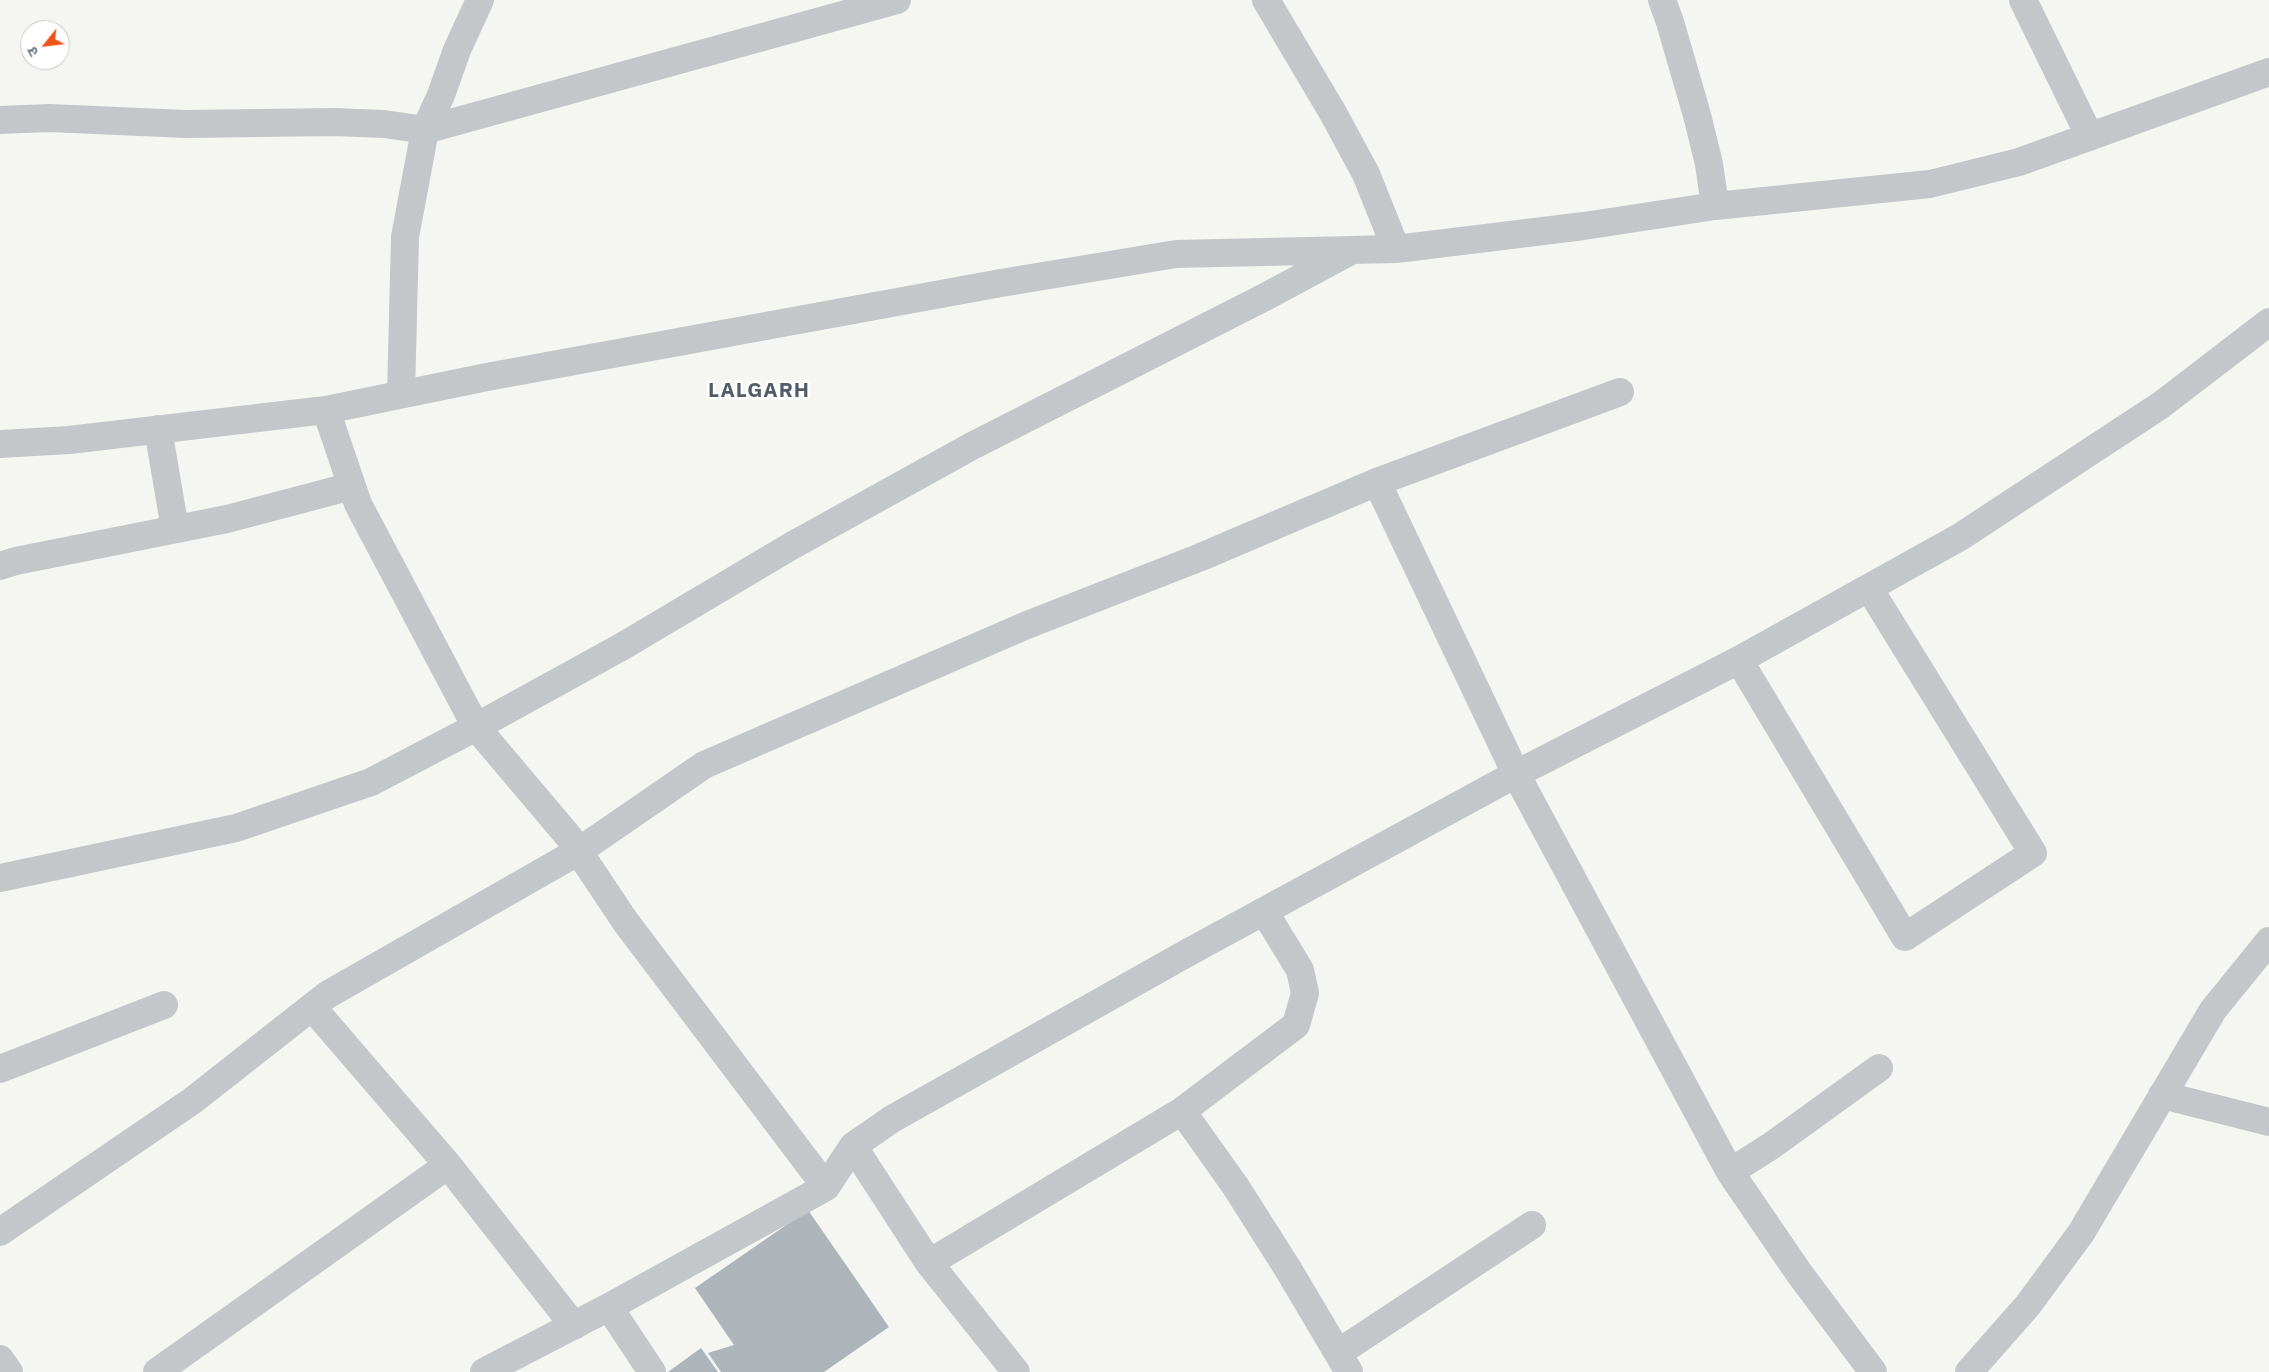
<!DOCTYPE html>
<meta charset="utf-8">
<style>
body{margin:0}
#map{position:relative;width:2269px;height:1372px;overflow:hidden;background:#f5f6f1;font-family:"IBM Plex Sans","Noto Sans Devanagari",sans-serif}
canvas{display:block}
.north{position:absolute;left:20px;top:20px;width:50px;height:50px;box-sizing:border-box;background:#fff;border:1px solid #c1c7ce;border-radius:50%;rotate:241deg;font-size:14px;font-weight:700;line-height:20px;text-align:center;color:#637484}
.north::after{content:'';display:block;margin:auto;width:18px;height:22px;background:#ed541a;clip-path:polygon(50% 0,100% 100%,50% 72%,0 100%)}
</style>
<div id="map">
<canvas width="2269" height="1372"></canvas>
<div class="north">उ</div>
</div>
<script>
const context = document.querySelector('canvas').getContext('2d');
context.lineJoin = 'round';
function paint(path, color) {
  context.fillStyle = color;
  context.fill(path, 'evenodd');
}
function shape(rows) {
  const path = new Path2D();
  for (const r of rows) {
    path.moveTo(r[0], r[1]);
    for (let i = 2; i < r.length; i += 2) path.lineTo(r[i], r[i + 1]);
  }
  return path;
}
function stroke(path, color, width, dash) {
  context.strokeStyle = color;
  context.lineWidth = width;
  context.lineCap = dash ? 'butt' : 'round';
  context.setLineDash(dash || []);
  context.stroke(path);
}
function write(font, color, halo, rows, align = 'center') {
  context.font = font + ' "IBM Plex Sans",sans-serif';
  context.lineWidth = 5;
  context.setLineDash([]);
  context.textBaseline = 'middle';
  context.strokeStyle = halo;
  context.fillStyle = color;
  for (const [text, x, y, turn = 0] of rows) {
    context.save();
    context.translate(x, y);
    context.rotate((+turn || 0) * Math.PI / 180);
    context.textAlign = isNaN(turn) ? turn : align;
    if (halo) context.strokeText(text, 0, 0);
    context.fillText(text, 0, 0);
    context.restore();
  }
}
paint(shape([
 [808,1210,889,1327,824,1372,721,1372,708,1353,734,1345,695,1288],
 [701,1348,718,1372,668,1372]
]), '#adb4ba');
stroke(shape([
 [1266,0,1333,113,1366,174,1396,249],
 [1662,0,1670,22,1697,115,1709,164,1715,206],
 [2023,0,2090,137],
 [0,120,49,118,186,124,334,122,384,124,425,130,897,0],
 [401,394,405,237,425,130,441,95,457,50,480,0],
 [326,410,358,504,476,727,569,837,625,921,826,1187],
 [158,429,175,529],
 [0,444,69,440,326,410,487,377,1001,283,1176,254,1396,249,1584,226,1715,206,1930,184,2019,162,2269,72],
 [1377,482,1516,774,1730,1172,1799,1273,1873,1372],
 [0,566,16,561,227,519,352,486],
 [1739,660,1905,937,2033,853,1869,588],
 [0,878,236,828,371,782,476,727,623,646,793,545,972,446,1265,297,1349,252],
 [312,1007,448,1165,574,1326],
 [0,1069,164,1005],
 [2162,1095,2269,1122],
 [1182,1111,1236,1187,1288,1269,1349,1372],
 [853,1146,929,1263,1016,1372],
 [1730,1172,1771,1146,1879,1068],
 [0,1232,192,1101,327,995,579,851,704,765,1027,625,1201,557,1377,482,1620,392],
 [929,1263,1182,1111,1296,1025,1305,993,1300,970,1264,911],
 [609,1307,652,1372],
 [1338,1353,1532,1225],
 [0,1359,9,1372],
 [157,1372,448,1165],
 [484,1372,609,1307,826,1187,853,1146,892,1119,1189,952,1516,774,1739,660,1960,537,2161,405,2269,322],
 [1969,1372,2028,1305,2081,1233,2213,1010,2269,941]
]), '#c3c7ca', 28);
context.letterSpacing = '1px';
write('bold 21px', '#515d69', '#fff', [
 ["LALGARH",759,391]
]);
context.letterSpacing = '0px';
</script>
